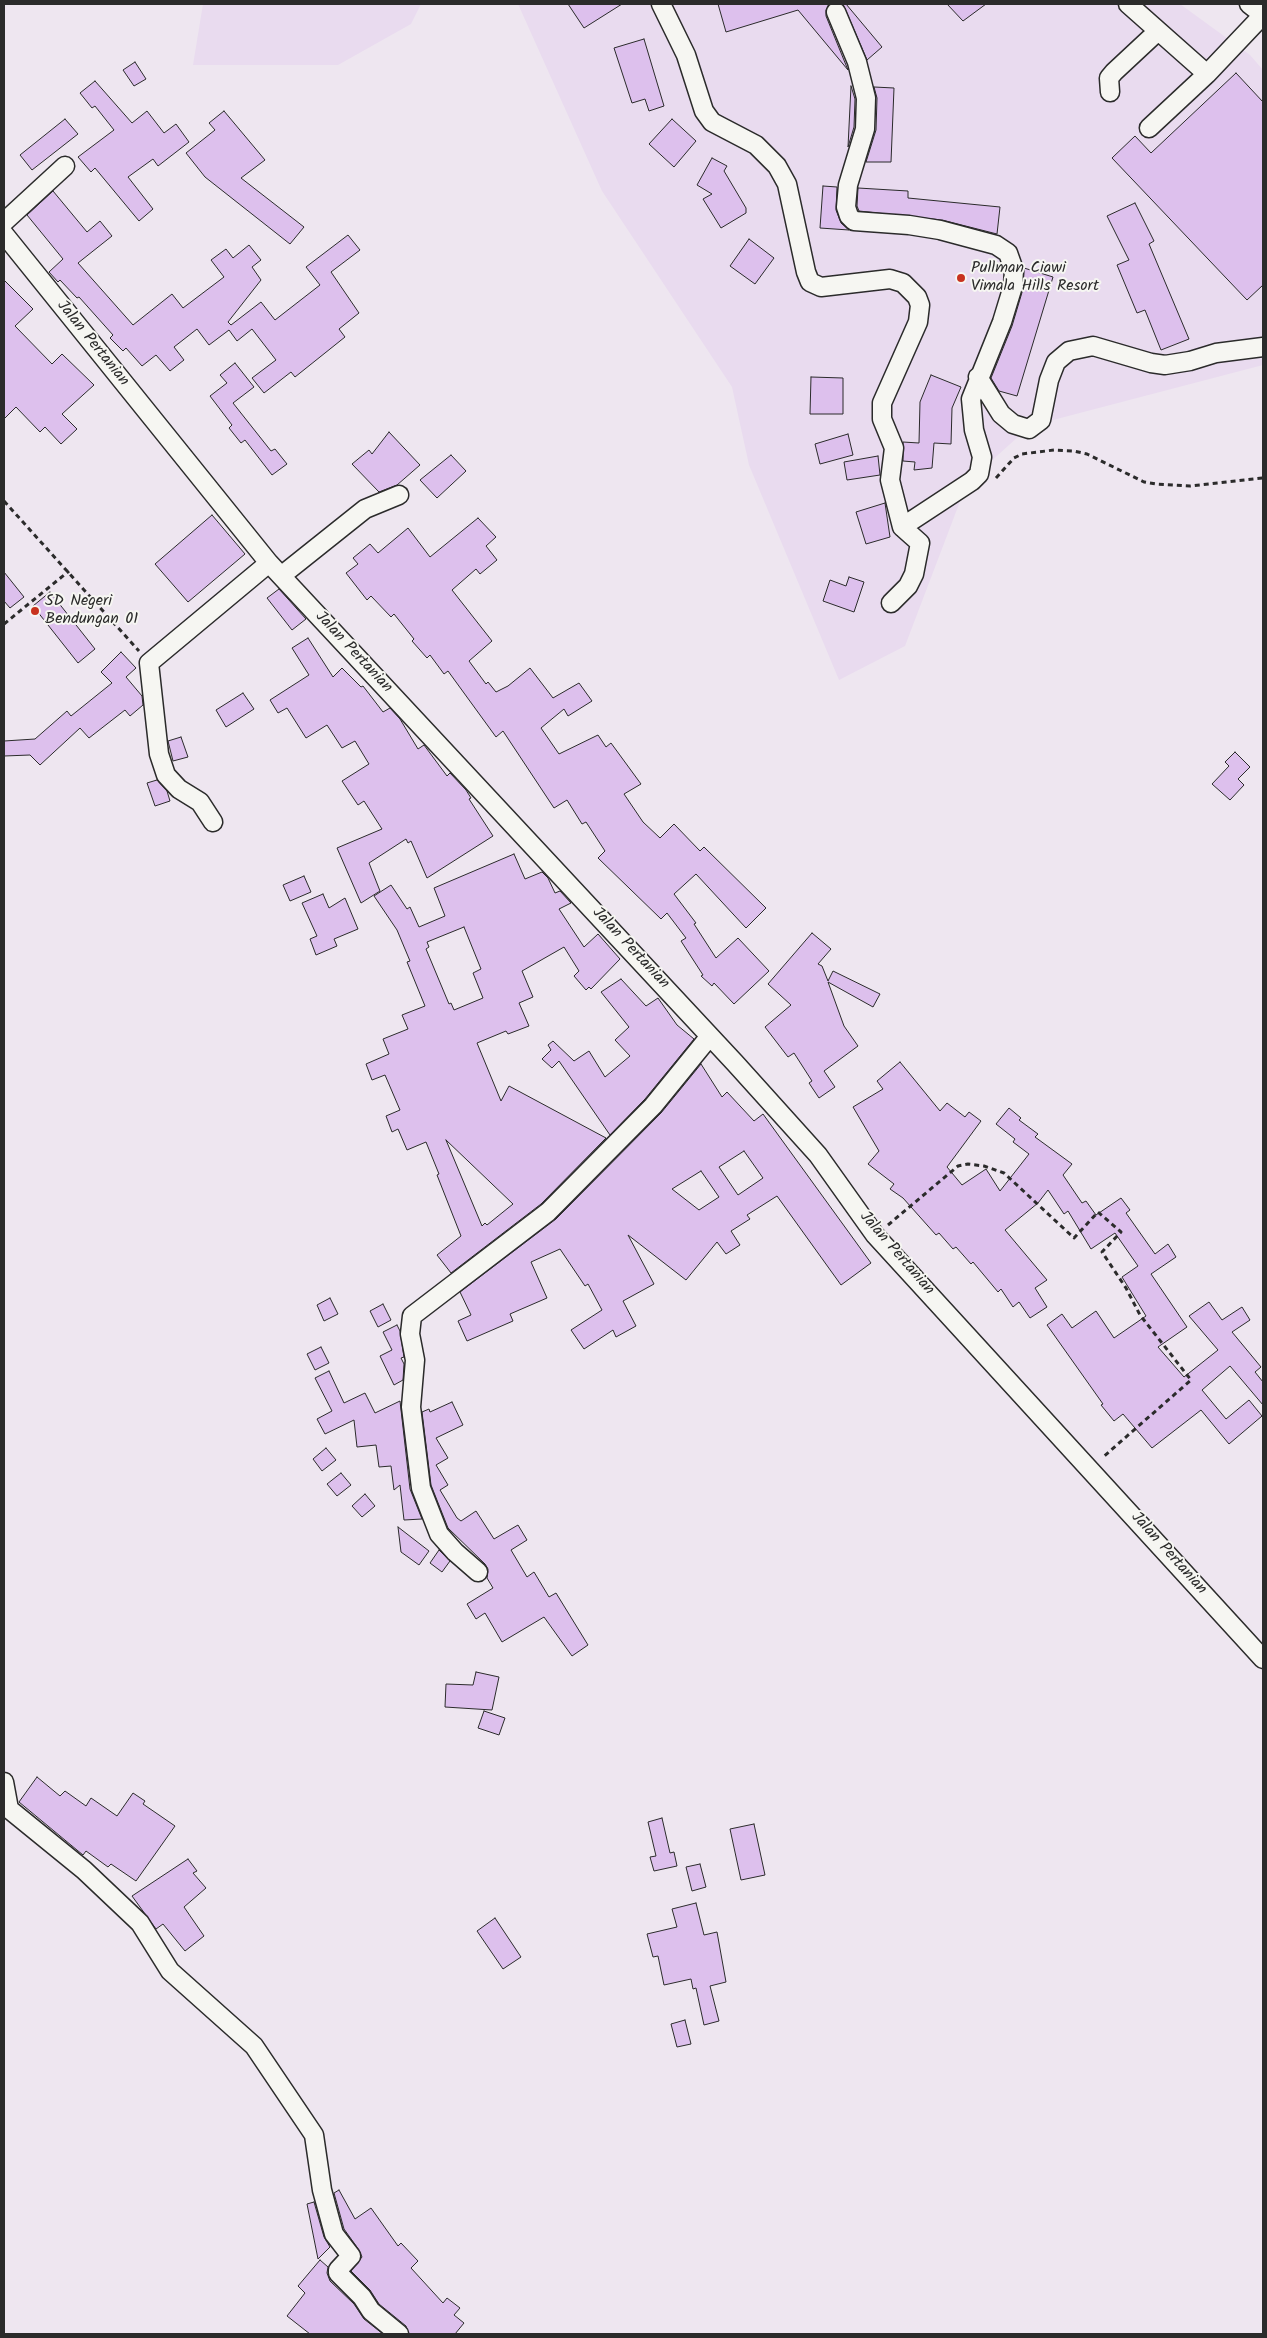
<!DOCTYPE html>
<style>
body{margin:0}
#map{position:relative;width:1267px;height:2338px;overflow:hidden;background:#eee6f0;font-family:Kalam,sans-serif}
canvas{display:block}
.frame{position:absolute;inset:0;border:5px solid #2b2b2b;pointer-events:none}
</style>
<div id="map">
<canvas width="1267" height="2338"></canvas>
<div class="frame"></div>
</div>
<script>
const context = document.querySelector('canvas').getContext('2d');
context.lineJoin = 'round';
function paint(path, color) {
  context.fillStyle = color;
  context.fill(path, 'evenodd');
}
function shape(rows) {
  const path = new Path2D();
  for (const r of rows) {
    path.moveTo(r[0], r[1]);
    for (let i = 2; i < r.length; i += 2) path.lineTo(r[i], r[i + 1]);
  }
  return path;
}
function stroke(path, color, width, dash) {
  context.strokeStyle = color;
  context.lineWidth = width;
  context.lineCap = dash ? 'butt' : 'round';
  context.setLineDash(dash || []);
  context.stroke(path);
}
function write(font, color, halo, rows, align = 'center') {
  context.font = font + ' Kalam,sans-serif';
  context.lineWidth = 4;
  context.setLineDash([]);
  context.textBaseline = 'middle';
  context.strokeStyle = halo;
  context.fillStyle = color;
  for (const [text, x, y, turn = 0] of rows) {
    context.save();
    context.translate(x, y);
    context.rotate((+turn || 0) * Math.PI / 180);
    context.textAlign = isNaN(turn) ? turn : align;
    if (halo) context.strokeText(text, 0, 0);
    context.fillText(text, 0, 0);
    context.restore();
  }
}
paint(shape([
 [203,4,421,4,411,24,338,65,193,65],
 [518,4,1180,4,1250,55,1263,70,1263,365,1030,426,967,483,905,646,839,680,749,465,732,387,602,191]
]), '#e9dbef');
const building = shape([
 [568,4,622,4,584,28,568,4],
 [718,4,830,4,826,10,826,16,848,70,798,10,726,32,718,4],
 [843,4,846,4,882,47,867,60,843,4],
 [947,4,986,4,963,21,947,4],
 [644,39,664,106,649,111,645,99,632,103,614,48,644,39],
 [135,62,146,79,134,86,123,70,135,62],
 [1236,73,1263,102,1263,285,1247,300,1112,158,1135,136,1151,153,1236,73],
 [95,81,132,123,147,111,164,133,176,124,189,142,158,166,153,159,128,177,153,209,139,221,95,168,91,172,78,157,114,130,95,106,92,108,80,93,95,81],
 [851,86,855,99,854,127,848,147,851,86],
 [874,87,894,88,891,162,866,162,876,130,877,98,874,87],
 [224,111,265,160,241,178,304,227,290,244,205,177,186,153,215,130,209,123,224,111],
 [65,119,78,134,32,170,20,155,65,119],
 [672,119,696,141,674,167,649,144,672,119],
 [712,158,727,166,724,171,746,208,746,213,721,228,703,199,712,194,697,185,712,158],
 [823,186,837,187,836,210,841,223,849,230,820,228,823,186],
 [858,188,908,191,908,198,1000,207,997,234,942,220,859,211,857,206,858,188],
 [53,191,87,232,100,221,112,236,78,263,133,325,172,294,183,308,224,277,211,260,226,249,233,258,249,245,261,260,252,267,261,280,228,322,231,325,261,302,275,320,320,285,306,267,348,235,360,250,331,272,359,313,339,329,345,337,295,377,291,372,264,393,252,378,276,360,252,329,237,341,229,330,209,345,197,329,174,347,184,360,170,371,156,355,142,366,126,348,123,351,110,338,113,335,79,297,77,298,60,280,58,282,49,272,63,259,27,215,53,191],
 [1135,203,1154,241,1149,244,1189,339,1161,350,1145,310,1137,313,1117,265,1129,260,1107,216,1135,203],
 [749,239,774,258,755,284,730,266,749,239],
 [1024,268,1053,277,1017,396,999,391,991,378,1012,326,1023,289,1024,268],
 [4,280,33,309,15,326,52,364,62,354,94,385,62,414,77,429,61,444,45,427,40,432,16,407,4,419,4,280],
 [235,363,254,387,233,403,271,451,275,449,287,464,272,475,245,440,241,443,229,428,232,425,210,396,227,383,220,375,235,363],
 [931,375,961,387,952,408,951,444,934,443,932,468,914,470,915,462,903,461,903,442,919,443,920,402,931,375],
 [811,377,843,378,843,414,810,414,811,377],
 [389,432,420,465,397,485,379,492,352,464,369,450,372,454,389,432],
 [848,434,853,455,820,464,815,444,848,434],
 [451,455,466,471,437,498,420,480,451,455],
 [878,456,880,475,847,480,844,462,878,456],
 [885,503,890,537,866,544,856,512,885,503],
 [212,515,245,554,188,602,155,564,212,515],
 [478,518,496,537,486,546,497,560,480,574,476,569,452,590,492,641,469,661,486,684,488,682,496,692,508,686,530,668,553,698,579,683,592,701,568,716,564,709,541,728,559,754,598,735,606,747,611,743,641,784,624,794,643,822,660,838,674,824,700,851,704,847,766,908,746,928,696,874,674,894,696,923,694,924,716,958,738,938,769,971,734,1004,714,983,712,986,701,976,703,975,681,941,686,938,667,913,661,919,598,858,605,851,586,822,582,824,567,800,554,808,503,731,496,737,448,671,444,674,430,655,427,658,412,641,414,639,394,614,391,617,371,596,367,600,346,573,358,564,353,558,370,544,378,553,408,528,430,557,478,518],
 [4,572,24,597,10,608,4,601,4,572],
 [849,577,864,582,854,612,823,601,830,580,846,586,849,577],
 [279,589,306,619,292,630,267,598,279,589],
 [50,592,95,649,78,663,33,606,50,592],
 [308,638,333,677,342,668,361,687,363,686,383,712,390,708,400,719,418,749,424,745,447,776,450,773,466,790,471,798,469,799,493,836,427,878,411,841,408,843,406,839,369,863,380,891,361,903,337,848,382,829,364,801,358,805,342,781,369,764,355,741,342,748,327,725,306,738,287,708,278,713,270,700,309,675,292,648,308,638],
 [121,652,136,668,126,677,142,696,143,705,130,716,125,710,89,738,80,728,40,765,30,755,4,756,4,741,35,739,67,711,71,716,112,683,101,672,121,652],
 [243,693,254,709,226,727,216,710,243,693],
 [181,737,188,757,173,761,168,741,181,737],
 [1235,752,1250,767,1238,779,1244,785,1230,800,1212,784,1229,766,1225,762,1235,752],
 [157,780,167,791,170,801,155,806,147,783,157,780],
 [514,854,525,879,542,872,548,878,555,893,560,891,571,903,559,909,584,947,598,934,620,959,591,989,589,987,586,990,574,976,579,971,564,947,522,971,533,997,519,1003,529,1026,508,1034,506,1031,477,1043,501,1101,509,1086,606,1138,541,1204,451,1273,437,1255,461,1236,437,1175,439,1174,426,1142,407,1150,398,1129,392,1132,386,1116,400,1110,385,1075,372,1080,366,1064,389,1054,383,1039,408,1029,402,1015,425,1006,407,962,410,961,397,930,374,896,391,885,407,909,410,907,419,927,445,916,434,888,514,854],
 [464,927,481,969,473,973,483,998,454,1010,451,1003,449,1004,426,949,429,947,427,942,464,927],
 [446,1140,513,1204,487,1225,485,1223,482,1226,446,1140],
 [304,876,311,892,290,901,283,885,304,876],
 [323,894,329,908,345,898,358,929,334,939,337,946,316,955,310,939,317,936,302,903,323,894],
 [812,933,831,949,818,964,822,966,828,981,833,971,880,994,873,1007,828,982,844,1026,858,1046,824,1071,835,1087,819,1098,809,1083,812,1081,794,1053,788,1057,765,1027,791,1005,768,984,812,933],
 [621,979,646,1006,658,998,677,1025,694,1039,645,1099,610,1135,559,1061,552,1068,542,1059,551,1050,548,1045,553,1041,574,1061,589,1051,605,1077,630,1056,615,1040,629,1027,601,992,621,979],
 [900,1062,940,1111,947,1103,965,1117,969,1112,981,1121,947,1167,962,1185,986,1169,1000,1191,1029,1154,1013,1142,1015,1139,996,1124,1009,1108,1021,1118,1019,1120,1038,1134,1035,1137,1072,1164,1063,1175,1082,1203,1086,1201,1096,1215,1121,1198,1130,1210,1126,1213,1155,1254,1168,1244,1176,1257,1151,1274,1187,1327,1158,1347,1184,1377,1218,1350,1189,1316,1209,1302,1222,1320,1242,1307,1250,1320,1232,1332,1261,1367,1255,1372,1263,1382,1263,1405,1230,1366,1202,1390,1226,1419,1249,1400,1262,1416,1229,1444,1201,1410,1152,1448,1123,1414,1114,1421,1101,1405,1103,1404,1047,1325,1062,1314,1072,1328,1096,1311,1114,1338,1146,1316,1122,1277,1138,1266,1115,1233,1091,1249,1068,1211,1064,1214,1048,1190,1038,1203,1005,1230,1047,1280,1035,1288,1047,1307,1030,1318,1019,1302,1013,1307,1001,1289,998,1292,973,1262,971,1264,956,1247,953,1249,939,1233,936,1235,903,1198,890,1189,894,1184,868,1164,879,1151,853,1107,883,1089,877,1081,900,1062],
 [701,1064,722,1097,727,1092,754,1121,763,1114,871,1263,841,1285,777,1196,747,1215,750,1219,731,1231,740,1245,726,1254,717,1242,686,1280,628,1235,654,1284,623,1301,636,1326,616,1337,613,1330,584,1349,571,1330,602,1310,588,1284,585,1286,560,1249,531,1262,547,1298,510,1314,513,1321,467,1341,458,1321,471,1315,460,1292,556,1219,661,1113,701,1064],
 [744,1151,763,1178,738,1195,719,1167,744,1151],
 [701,1171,719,1197,699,1210,672,1189,701,1171],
 [330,1298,338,1314,324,1321,317,1305,330,1298],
 [383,1304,391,1320,378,1327,370,1311,383,1304],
 [397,1325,400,1331,404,1357,401,1358,404,1364,403,1380,394,1385,380,1356,392,1350,383,1332,397,1325],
 [321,1347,329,1363,315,1370,307,1354,321,1347],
 [329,1371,344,1403,365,1393,375,1413,400,1401,410,1489,422,1519,404,1520,400,1485,394,1490,391,1466,379,1467,376,1445,357,1447,354,1420,325,1434,317,1419,332,1411,315,1378,329,1371],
 [452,1402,463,1425,436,1438,448,1458,436,1465,448,1485,440,1490,457,1518,461,1521,476,1511,494,1539,518,1525,527,1540,511,1550,527,1577,534,1572,549,1597,556,1593,588,1645,572,1656,544,1617,502,1642,485,1613,476,1619,467,1604,493,1588,487,1578,488,1569,485,1564,448,1528,431,1485,422,1412,429,1409,430,1412,452,1402],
 [326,1448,336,1460,322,1471,313,1459,326,1448],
 [341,1473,351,1485,337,1496,327,1484,341,1473],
 [365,1494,375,1506,362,1517,352,1506,365,1494],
 [398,1527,429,1551,419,1565,401,1552,398,1527],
 [439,1550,450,1561,442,1572,430,1563,439,1550],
 [476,1672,499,1677,492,1710,445,1707,446,1684,473,1685,476,1672],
 [484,1711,505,1718,499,1735,478,1728,484,1711],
 [37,1777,60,1796,65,1791,86,1806,91,1798,117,1816,133,1793,145,1801,143,1804,175,1826,136,1881,111,1864,108,1867,86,1851,83,1855,19,1802,37,1777],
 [662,1818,670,1853,674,1852,677,1866,654,1871,650,1857,656,1856,648,1822,662,1818],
 [754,1824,765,1875,741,1880,730,1829,754,1824],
 [188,1859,197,1871,193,1873,206,1888,184,1907,204,1936,185,1951,163,1924,156,1929,132,1896,188,1859],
 [700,1864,706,1887,692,1891,686,1867,700,1864],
 [696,1903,704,1935,717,1932,726,1982,710,1986,719,2021,704,2025,696,1988,693,1989,691,1979,664,1985,658,1956,653,1957,647,1934,677,1927,672,1909,696,1903],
 [495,1918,521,1957,503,1969,477,1931,495,1918],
 [685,2020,691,2044,677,2047,671,2024,685,2020],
 [339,2190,355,2219,371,2208,398,2246,401,2243,418,2261,411,2268,443,2303,447,2298,460,2308,454,2315,464,2323,455,2334,409,2334,406,2326,379,2304,370,2290,351,2271,362,2257,359,2250,344,2229,334,2193,339,2190],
 [314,2202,324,2237,330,2247,318,2259,307,2204,314,2202],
 [320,2260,328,2267,327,2273,330,2281,354,2304,364,2319,383,2334,310,2334,287,2316,305,2293,298,2286,320,2260]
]);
paint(building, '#ddc0ed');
stroke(building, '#2b2b2b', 1);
const minor = shape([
 [661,4,686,55,704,111,712,122,756,145,777,166,787,184,806,272,810,282,821,287,890,279,903,283,917,297,920,305,918,322,882,403,882,419,894,448,890,480,902,527,920,543,914,574,908,586,891,603],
 [1128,4,1207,74],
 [1249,4,1263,15],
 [836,12,857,62,866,98,865,129,848,185,846,207,849,216,854,221,909,225,940,230,996,245,1008,253,1014,270,1013,286,1002,322,971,399,974,430,982,457,979,474,972,481,902,527],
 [1110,92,1109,78,1114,72,1158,31],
 [1149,128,1207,74,1263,15],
 [4,222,65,166],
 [4,234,269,563,735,1063,818,1155,875,1235,1263,1659],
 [978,377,1001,414,1013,424,1029,429,1041,420,1049,380,1056,362,1069,351,1093,346,1151,363,1165,365,1190,361,1216,353,1263,347],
 [281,576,365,509,399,495],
 [213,822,200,802,179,789,166,775,159,754,149,663,269,563],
 [478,1572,455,1552,439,1534,421,1488,411,1407,415,1360,410,1334,412,1316,548,1212,653,1106,710,1036],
 [4,1782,9,1809,84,1870,140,1923,170,1971,254,2046,314,2135,322,2190,334,2234,351,2256,338,2270,338,2273,362,2297,371,2311,399,2334]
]);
stroke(minor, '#2b2b2b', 21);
stroke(shape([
 [996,478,1014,458,1022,454,1054,450,1074,451,1087,454,1144,482,1156,484,1190,486,1263,478],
 [4,501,139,651],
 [4,624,69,571],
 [888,1225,958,1166,968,1164,984,1166,1004,1173,1074,1238,1098,1212,1121,1232,1102,1252,1126,1288,1140,1315,1191,1380,1102,1458]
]), '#2b2b2b', 3, [5, 4]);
stroke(minor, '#f6f6f2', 18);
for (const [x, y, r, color] of [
 [961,278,5,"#c8321e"],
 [35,611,5,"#c8321e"]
]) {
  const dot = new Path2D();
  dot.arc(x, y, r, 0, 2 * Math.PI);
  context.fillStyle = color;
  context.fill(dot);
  stroke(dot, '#f6f6f2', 2);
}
write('16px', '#2b2b2b', '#f6f6f2', [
 ["Pullman Ciawi",971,269],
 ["Vimala Hills Resort",971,287],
 ["SD Negeri",45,602],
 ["Bendungan 01",45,620]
], 'left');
write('16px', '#2b2b2b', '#f6f6f2', [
 ["Jalan Pertanian",92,344,51],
 ["Jalan Pertanian",353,653,47],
 ["Jalan Pertanian",630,949,47],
 ["Jalan Pertanian",896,1254,49],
 ["Jalan Pertanian",1168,1554,48]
]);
</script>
